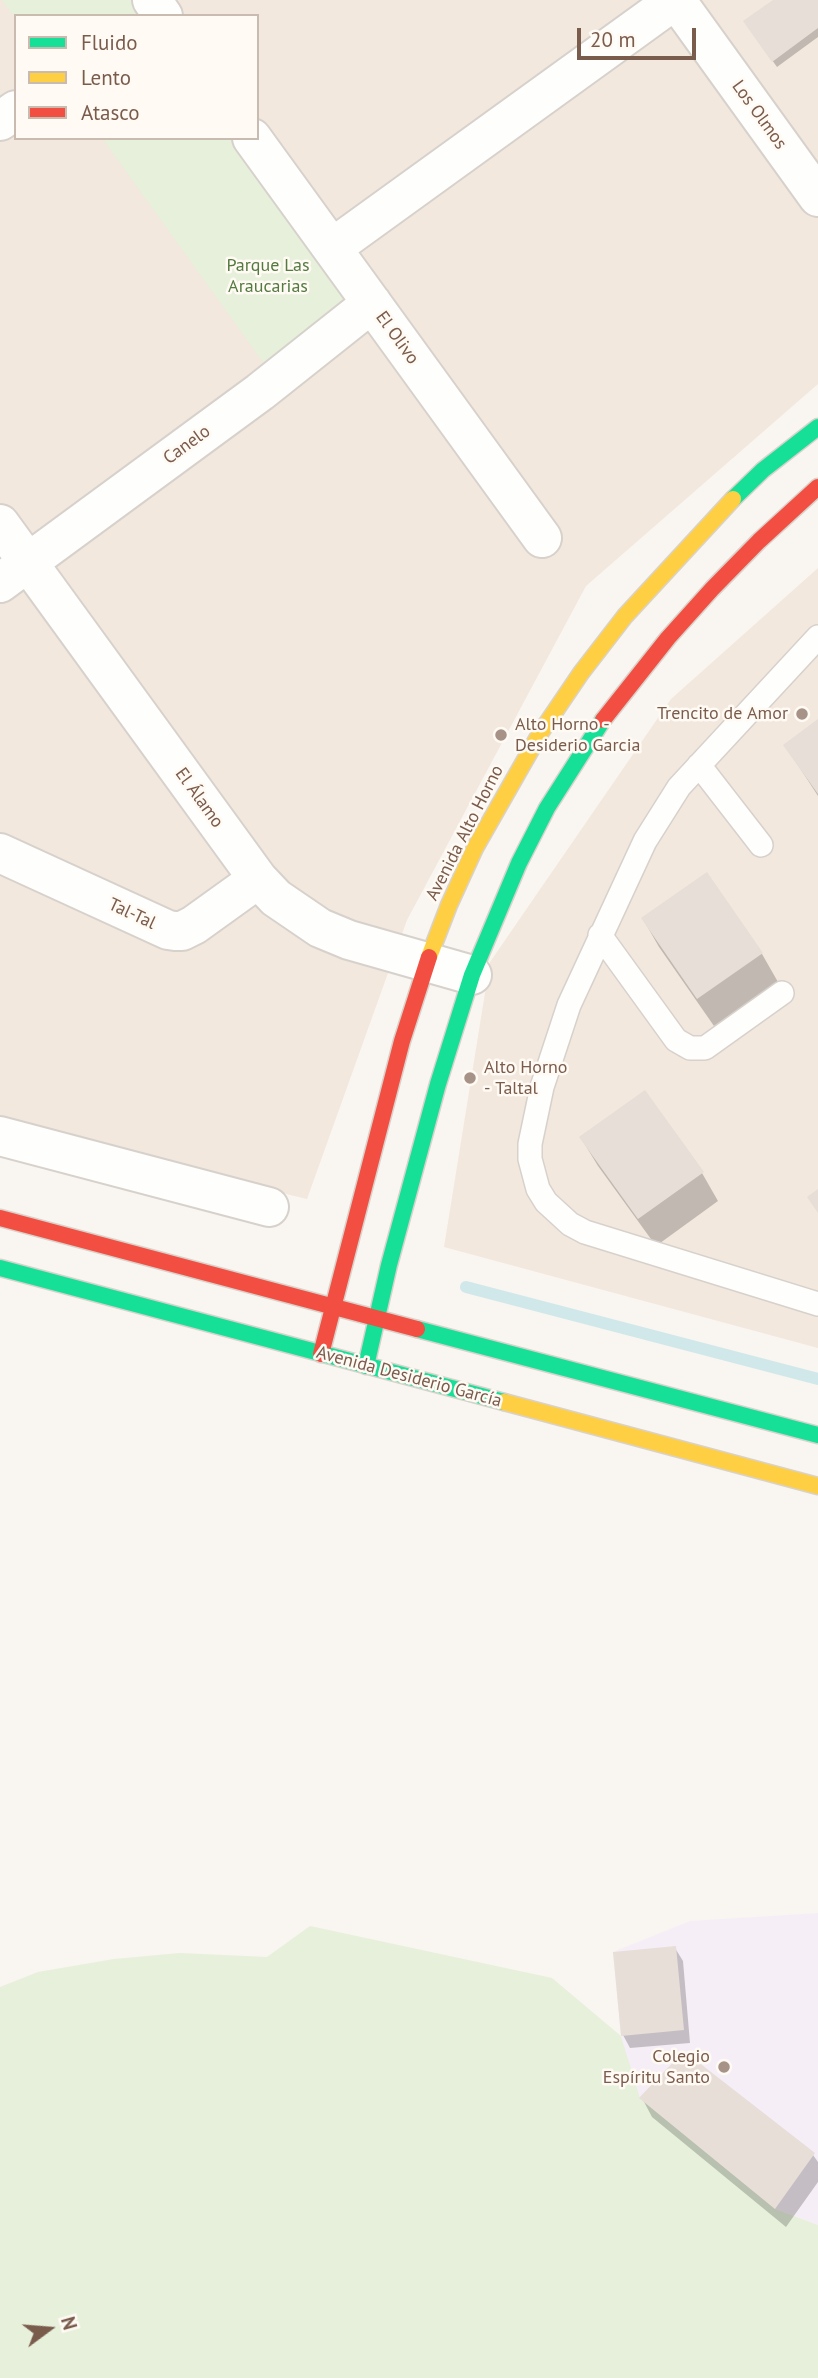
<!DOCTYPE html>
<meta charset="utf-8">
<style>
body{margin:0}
#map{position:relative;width:818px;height:2378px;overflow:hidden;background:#f9f5f0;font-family:"PT Sans",sans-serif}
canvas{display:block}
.legend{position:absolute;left:14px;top:14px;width:245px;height:126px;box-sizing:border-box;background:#fffaf3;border:2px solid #cabbb1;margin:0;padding:9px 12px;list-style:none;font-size:21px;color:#7a5c4d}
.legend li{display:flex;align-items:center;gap:14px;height:35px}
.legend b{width:35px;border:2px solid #cabbb1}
.north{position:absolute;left:14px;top:2294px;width:70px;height:70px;-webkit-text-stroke:5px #fffaf3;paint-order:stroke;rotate:74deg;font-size:19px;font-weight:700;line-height:28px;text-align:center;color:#7a5c4d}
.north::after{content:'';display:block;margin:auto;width:24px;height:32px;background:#7a5c4d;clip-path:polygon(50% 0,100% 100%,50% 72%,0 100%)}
.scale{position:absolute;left:577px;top:28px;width:119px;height:32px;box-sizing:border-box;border:4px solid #7a5c4d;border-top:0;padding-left:9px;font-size:21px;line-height:24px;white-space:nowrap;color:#7a5c4d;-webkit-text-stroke:5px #fffaf3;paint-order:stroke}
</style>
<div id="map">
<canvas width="818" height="2378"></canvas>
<ul class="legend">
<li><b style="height:9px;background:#16e098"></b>Fluido</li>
<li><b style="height:9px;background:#ffcf43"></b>Lento</li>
<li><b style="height:9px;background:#f24e42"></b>Atasco</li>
</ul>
<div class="north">N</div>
<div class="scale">20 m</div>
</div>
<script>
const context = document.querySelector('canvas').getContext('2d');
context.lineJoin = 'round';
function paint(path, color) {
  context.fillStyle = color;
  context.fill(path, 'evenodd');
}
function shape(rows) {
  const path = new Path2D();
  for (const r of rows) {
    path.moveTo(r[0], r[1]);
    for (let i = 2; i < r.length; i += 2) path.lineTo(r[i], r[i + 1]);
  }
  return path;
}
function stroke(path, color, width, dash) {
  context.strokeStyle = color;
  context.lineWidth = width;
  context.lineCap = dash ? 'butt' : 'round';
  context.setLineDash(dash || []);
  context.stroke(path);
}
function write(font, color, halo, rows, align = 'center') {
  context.font = font + ' "PT Sans",sans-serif';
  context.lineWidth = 5;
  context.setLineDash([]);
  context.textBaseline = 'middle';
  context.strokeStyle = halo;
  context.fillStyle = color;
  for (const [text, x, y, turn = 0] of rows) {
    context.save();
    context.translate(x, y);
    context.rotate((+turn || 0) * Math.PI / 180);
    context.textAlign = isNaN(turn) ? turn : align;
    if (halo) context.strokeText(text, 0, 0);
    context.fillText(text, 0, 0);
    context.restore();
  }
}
paint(shape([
 [0,0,818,0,818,384,586,586,407,920,307,1199,0,1125],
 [16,16,257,16,257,138,16,138],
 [818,568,818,1348,444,1247,490,962,671,699]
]), '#f2e8de');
paint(shape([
 [818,1913,818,2225,775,2209,639,2098,621,2036,613,1952,690,1921]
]), '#f6eef6');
paint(shape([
 [2,0,135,0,146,16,16,16,16,19],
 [102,138,235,138,354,302,265,365],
 [310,1926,552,1978,621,2036,640,2098,775,2209,818,2225,818,2378,0,2378,0,1987,38,1972,114,1959,180,1953,267,1957]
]), '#e7f0db');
paint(shape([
 [776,0,818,0,818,37,777,67,749,28],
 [818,721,818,796,785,745],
 [643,919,762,954,778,982,714,1026,659,947],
 [581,1138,702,1173,718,1201,656,1246,598,1166],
 [675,1948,683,1961,690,2043,630,2048,623,2035],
 [642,2098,813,2155,818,2162,818,2182,786,2227,652,2117]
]), '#0003');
stroke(shape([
 [466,1287,818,1379]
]), '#d0e8ea', 12);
paint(shape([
 [773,0,818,0,818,28,772,62,743,21],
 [818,719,818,794,783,745],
 [707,872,763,953,697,999,641,918],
 [645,1090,704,1172,638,1219,579,1137],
 [818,1189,818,1213,807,1197],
 [676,1946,684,2030,621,2036,613,1952],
 [684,2051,815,2153,775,2209,639,2098]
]), '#e6ded7');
const lane = shape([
 [818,637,679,787,645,841,569,1005,542,1087,530,1144,530,1159,538,1189,546,1202,570,1224,585,1232,818,1304],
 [699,765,761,845],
 [600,935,676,1040,690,1048,705,1048,782,993]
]);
const street = shape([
 [152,0,163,16],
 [676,0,818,197],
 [0,121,16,110],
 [252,138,542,538],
 [332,248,675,0],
 [0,524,258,879,276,898,320,928,349,940,472,975],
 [0,583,260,392,372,303],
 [0,853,168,930,175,931,182,931,194,925,258,879],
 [0,1136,269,1207]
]);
const fast = shape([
 [733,499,763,470,818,427],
 [0,1268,504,1402],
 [417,1329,818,1435],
 [366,1366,389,1265,438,1084,472,975,519,863,547,808,603,720]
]);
const slow = shape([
 [429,957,449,905,475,848,541,732,581,673,625,616,733,499],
 [504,1402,818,1486]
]);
const jam = shape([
 [603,720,668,638,712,589,759,541,818,487],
 [0,1218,417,1329],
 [321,1354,402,1041,429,957]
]);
stroke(lane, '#d7d1cb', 26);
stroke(street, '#d7d1cb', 42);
stroke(fast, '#d9d2cb', 19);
stroke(slow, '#d9d2cb', 19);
stroke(jam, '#d9d2cb', 19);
stroke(lane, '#fefefd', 23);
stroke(street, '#fefefd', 38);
stroke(fast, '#16e098', 16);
stroke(slow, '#ffcf43', 16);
stroke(jam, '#f24e42', 16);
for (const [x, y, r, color] of [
 [802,714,7,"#a69286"],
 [501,735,7,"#a69286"],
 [470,1078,7,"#a69286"],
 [724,2067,7,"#a69286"]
]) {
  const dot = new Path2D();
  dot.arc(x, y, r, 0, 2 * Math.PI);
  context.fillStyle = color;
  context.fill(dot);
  stroke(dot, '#fffaf3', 2.5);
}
write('18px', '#7a5c4d', '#fffaf3', [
 ["Los Olmos",759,115,54],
 ["El Olivo",397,338,54],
 ["Canelo",187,445,-36],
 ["El Álamo",199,798,54],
 ["Avenida Alto Horno",465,833,-63],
 ["Tal-Tal",132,914,25],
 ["Avenida Desiderio García",409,1377,15]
]);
write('18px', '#537a41', '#fffaf3', [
 ["Parque Las",268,266],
 ["Araucarias",268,287]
]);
write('18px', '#7a5c4d', '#fffaf3', [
 ["Trencito de Amor",788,714],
 ["Alto Horno -",515,725,"left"],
 ["Desiderio Garcia",515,746,"left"],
 ["Alto Horno",484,1068,"left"],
 ["- Taltal",484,1089,"left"],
 ["Colegio",710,2057],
 ["Espíritu Santo",710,2078]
], 'right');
</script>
